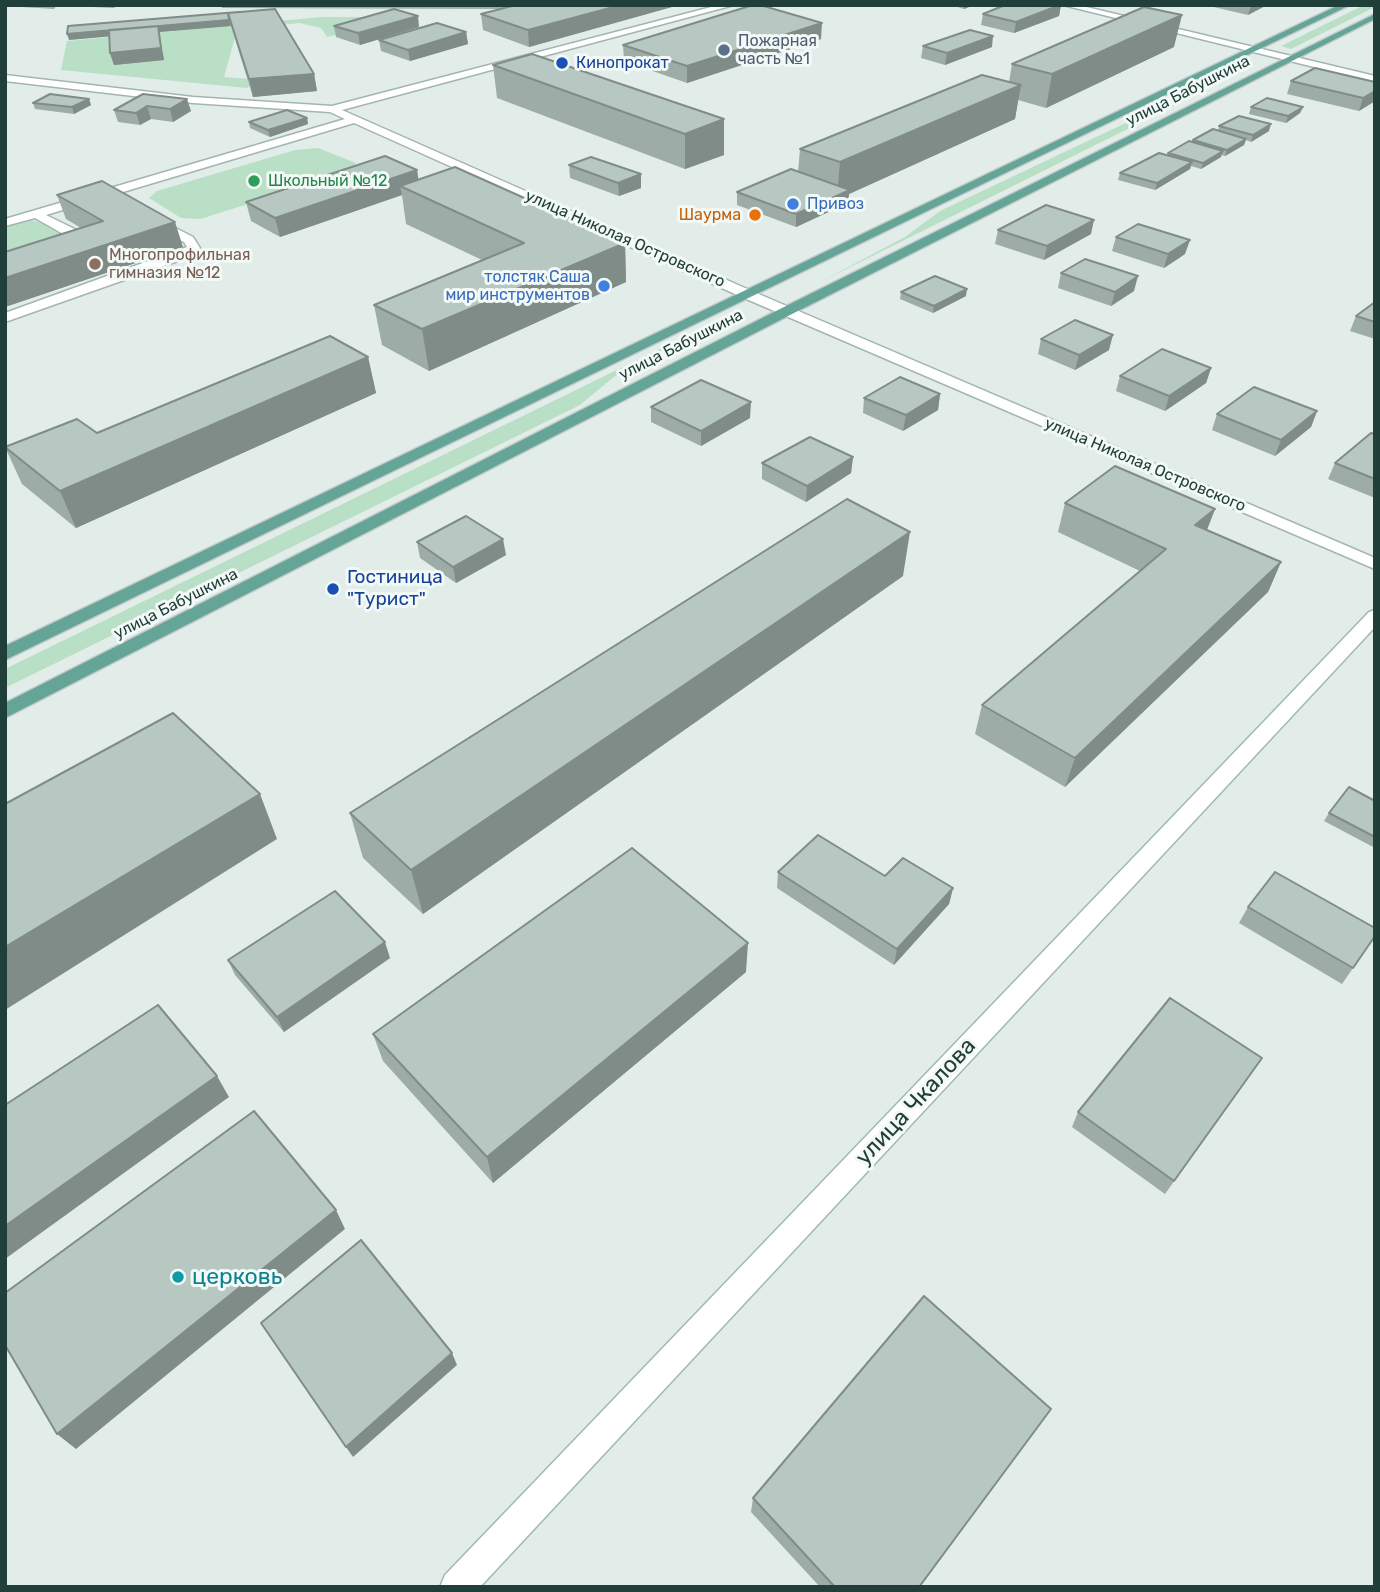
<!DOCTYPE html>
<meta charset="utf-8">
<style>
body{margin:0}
#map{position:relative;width:1380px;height:1592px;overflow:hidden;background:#e2ede9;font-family:Rubik,sans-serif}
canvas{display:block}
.frame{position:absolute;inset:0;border:7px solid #213f39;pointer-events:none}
</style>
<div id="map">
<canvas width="1380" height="1592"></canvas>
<div class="frame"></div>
</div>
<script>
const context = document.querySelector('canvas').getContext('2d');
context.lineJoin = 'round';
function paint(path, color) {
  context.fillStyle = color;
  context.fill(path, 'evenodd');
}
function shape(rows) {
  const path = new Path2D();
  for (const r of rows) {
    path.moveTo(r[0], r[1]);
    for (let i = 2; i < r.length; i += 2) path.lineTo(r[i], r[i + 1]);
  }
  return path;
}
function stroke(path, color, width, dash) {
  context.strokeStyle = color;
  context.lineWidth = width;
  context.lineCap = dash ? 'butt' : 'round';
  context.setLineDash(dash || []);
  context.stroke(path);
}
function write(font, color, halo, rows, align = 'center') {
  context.font = font + ' Rubik,sans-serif';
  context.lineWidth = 6;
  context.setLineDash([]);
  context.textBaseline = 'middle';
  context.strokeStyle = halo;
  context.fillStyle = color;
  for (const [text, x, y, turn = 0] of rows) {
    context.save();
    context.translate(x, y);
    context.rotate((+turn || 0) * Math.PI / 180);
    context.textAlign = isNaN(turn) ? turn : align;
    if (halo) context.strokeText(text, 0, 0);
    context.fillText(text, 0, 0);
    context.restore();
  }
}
paint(shape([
 [1364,5,1375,7,1291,49,1281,46],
 [321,17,404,17,327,37,321,28,299,23,237,30,224,77,250,79,252,84,247,88,61,70,67,41],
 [1248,65,1184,101,820,282,905,237,940,211],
 [318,148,356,163,350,172,200,219,181,218,149,198,157,191,295,150],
 [29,220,46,223,81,244,5,273,5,227],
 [715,322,615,376,580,405,5,688,5,669]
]), '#b9dfc6');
const street = shape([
 [719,5,734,5,342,110,754,292,1375,558,1375,569,744,298,354,123,46,215,91,237,98,245,96,248,88,248,35,218,5,226,5,219,345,119,330,112,193,103,5,81,5,75,193,97,332,106,719,5],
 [1063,5,1078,5,1375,76,1375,82,1063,5],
 [152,220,160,220,193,237,200,248,192,256,5,322,5,313,187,247,184,242,152,226,152,220]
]);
const secondary = shape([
 [1375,610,1375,627,480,1587,440,1587,445,1575,1369,612,1375,610]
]);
const primary = shape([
 [1339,5,1350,5,5,660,5,646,1339,5],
 [1375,14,1375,19,792,314,5,718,5,703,782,308,1375,14]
]);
stroke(street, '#a4b5b1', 3);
stroke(secondary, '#9fb9b2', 3);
stroke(primary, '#c1c9c8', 3);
paint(street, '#fff');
paint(secondary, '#fff');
paint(primary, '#64a598');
paint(shape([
 [21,5,57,5,54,9,21,7],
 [91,5,118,5,114,8,92,7],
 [221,5,679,5,529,47,483,30,481,14,500,9,222,8],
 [951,5,974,5,964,9],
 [1061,5,1059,16,1014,33,981,25,983,14],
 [1205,5,1267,5,1248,15],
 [238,12,314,74,317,91,253,97,231,26,159,32,164,60,114,65,110,53,109,36,69,40],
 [334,26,419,27,360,45,336,37],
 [466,32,468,44,410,61,381,51,379,40],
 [821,39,687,83,624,61,623,45],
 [923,46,992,47,945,65,921,58],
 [1174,47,1046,108,1018,100,1015,119,849,194,848,203,796,227,737,205,737,192,798,172,800,149,1009,82,1012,64],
 [493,65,724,119,724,155,685,169,497,98],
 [1291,81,1375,82,1375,101,1359,111,1287,94],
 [143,94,191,111,173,122,151,119,140,125,118,122,114,110],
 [89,99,91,105,74,114,35,109,33,103],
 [1251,107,1303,107,1300,113,1286,123,1249,114],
 [307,118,308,124,270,137,250,128,249,122],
 [1219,126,1269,131,1251,142,1246,140,1244,145,1225,156,1221,155,1221,157,1201,169,1191,166,1190,169,1155,190,1118,180,1120,173,1167,156,1168,153,1192,142,1193,140,1218,131],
 [569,165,641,188,619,196,570,178],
 [417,170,418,180,625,243,626,282,429,371,382,345,374,305,482,260,406,224,402,195,280,237,251,221,246,202],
 [57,195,183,247,5,307,5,252,81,228,66,219],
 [998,230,1091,234,1044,260,995,244],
 [1116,237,1185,254,1164,268,1112,251],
 [1061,273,1134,291,1111,306,1058,288],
 [901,292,966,296,933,313,900,299],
 [1375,302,1375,339,1350,331,1356,316],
 [1041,339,1109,350,1075,370,1038,354],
 [368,357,376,393,76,528,22,484,5,447,97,433],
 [1211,368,1206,383,1165,411,1116,391,1120,376],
 [940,394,938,410,903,431,863,413,864,398],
 [651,407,750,418,701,446,651,422],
 [1317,411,1311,427,1275,456,1212,430,1217,414],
 [1375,434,1375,498,1328,479,1335,463],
 [853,457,851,473,806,502,762,479,762,463],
 [1065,503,1215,509,1207,530,1281,562,1268,592,1065,787,975,734,982,705,1140,571,1058,532],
 [417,542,506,555,456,583,420,558],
 [903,576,423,914,363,858,350,813],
 [1375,801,1375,848,1324,821,1329,813],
 [778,872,885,876,953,888,949,904,894,965,777,888],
 [1248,907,1375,936,1342,984,1239,923],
 [390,958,284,1032,235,975,228,960],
 [746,972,493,1183,383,1061,373,1034],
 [1252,1072,1165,1194,1072,1127,1078,1112],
 [1051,1409,920,1587,820,1587,751,1512,753,1498]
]), '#9daca7');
paint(shape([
 [621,5,679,5,529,47,528,30],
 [964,5,974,5,964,9],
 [1061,5,1059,16,1014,33,1016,22],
 [1251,5,1267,5,1248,15],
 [1182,15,1174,47,1046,108,1052,74],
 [418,16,419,27,360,45,358,33],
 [229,20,231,26,159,32,164,60,114,65,110,53,159,32,69,40,67,34],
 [822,23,821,39,687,83,687,66],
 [466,32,468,44,410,61,408,50],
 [993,36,992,47,945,65,947,53],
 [314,74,317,91,253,97,249,79],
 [1021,85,1015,119,849,194,848,203,796,227,796,214,837,195,840,162],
 [1375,91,1375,101,1359,111,1363,98],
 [89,99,91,105,74,114,72,107],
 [187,99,191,111,173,122,170,109],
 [147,106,151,119,140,125,136,113],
 [1303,107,1300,113,1286,123,1288,116],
 [307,118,308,124,270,137,268,130],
 [724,119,724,155,685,169,685,134],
 [1271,124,1269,131,1251,142,1253,135],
 [1246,139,1244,145,1225,156,1227,150],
 [1223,151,1221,157,1201,169,1203,163],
 [1192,162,1190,169,1155,190,1157,183],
 [417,170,420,189,400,186,402,195,280,237,275,218],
 [641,174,641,188,619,196,618,183],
 [1094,220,1091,234,1044,260,1047,246],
 [175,222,183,247,5,307,5,278],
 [1190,240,1185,254,1164,268,1168,254],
 [625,243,626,282,429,371,422,329],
 [1138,276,1134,291,1111,306,1115,292],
 [967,289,966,296,933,313,934,306],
 [1113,335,1109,350,1075,370,1079,355],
 [368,357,376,393,76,528,60,491],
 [1211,368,1206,383,1165,411,1169,396],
 [940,394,938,410,903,431,906,415],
 [751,402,750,418,701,446,701,431],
 [1317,411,1311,427,1275,456,1281,440],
 [853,457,851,473,806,502,807,486],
 [1215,509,1204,537,1195,525],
 [910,532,903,576,423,914,411,870],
 [503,539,506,555,456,583,453,567],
 [1281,562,1268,592,1065,787,1075,758],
 [260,794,277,839,5,1010,5,947],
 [953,888,949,904,894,965,897,949],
 [385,942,390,958,284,1032,277,1017],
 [748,943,746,972,493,1183,487,1157],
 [217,1076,229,1097,5,1259,5,1226],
 [336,1210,345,1229,76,1449,57,1434],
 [452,1353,457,1365,353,1457,346,1447],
 [1051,1409,920,1587,919,1587]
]), '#808c88');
const building = shape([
 [516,5,621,5,528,30,481,14,516,5],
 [753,5,760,5,822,23,687,66,623,45,753,5],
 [1005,5,1060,5,1016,22,983,14,1005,5],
 [1144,7,1182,15,1052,74,1012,64,1144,7],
 [275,9,314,74,249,79,228,13,275,9],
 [394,9,418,16,358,33,334,26,394,9],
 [238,12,228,13,229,20,67,34,68,26,238,12],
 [437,23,466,32,408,50,379,40,437,23],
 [158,26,161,48,110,53,109,30,158,26],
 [970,30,993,36,947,53,923,46,970,30],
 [532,54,724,119,685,134,493,65,532,54],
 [1315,68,1375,82,1375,91,1363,98,1291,81,1315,68],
 [982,75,1021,85,840,162,800,149,982,75],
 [50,94,89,99,72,107,33,103,50,94],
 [143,94,187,99,170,109,147,106,136,113,114,110,143,94],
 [1267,98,1303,107,1288,116,1251,107,1267,98],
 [287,110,307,118,268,130,249,122,287,110],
 [1239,116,1271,124,1253,135,1219,126,1239,116],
 [1213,129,1246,139,1227,150,1193,140,1213,129],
 [1189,141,1223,151,1203,163,1168,153,1189,141],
 [1159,153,1192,162,1157,183,1120,173,1159,153],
 [385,156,417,170,275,218,246,202,385,156],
 [591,157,641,174,618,183,569,165,591,157],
 [455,167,625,243,422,329,374,305,524,243,400,186,455,167],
 [791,169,850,190,796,214,737,192,791,169],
 [102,181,175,222,5,278,5,252,103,221,57,195,102,181],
 [1046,205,1094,220,1047,246,998,230,1046,205],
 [1138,224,1190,240,1168,254,1116,237,1138,224],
 [1085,259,1138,276,1115,292,1061,273,1085,259],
 [935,276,967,289,934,306,901,292,935,276],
 [1375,302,1375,322,1356,316,1375,302],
 [1075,320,1113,335,1079,355,1041,339,1075,320],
 [330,336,368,357,60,491,5,447,77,419,97,433,330,336],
 [1162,349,1211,368,1169,396,1120,376,1162,349],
 [900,377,940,394,906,415,864,398,900,377],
 [701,380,751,402,701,431,651,407,701,380],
 [1254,387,1317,411,1281,440,1217,414,1254,387],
 [1371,433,1375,434,1375,479,1335,463,1371,433],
 [810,437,853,457,807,486,762,463,810,437],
 [1115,466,1215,509,1195,525,1281,562,1075,758,982,705,1166,549,1065,503,1115,466],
 [847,499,910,532,411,870,350,813,847,499],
 [466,516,503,539,453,567,417,542,466,516],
 [173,713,260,794,5,947,5,804,173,713],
 [1349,787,1375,801,1375,837,1329,813,1349,787],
 [818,835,885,876,903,858,953,888,897,949,778,872,818,835],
 [632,848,748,943,487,1157,373,1034,632,848],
 [1275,872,1375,928,1375,936,1353,968,1248,907,1275,872],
 [335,891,385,942,277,1017,228,960,335,891],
 [1170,998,1262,1058,1174,1181,1078,1112,1170,998],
 [158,1005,217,1076,5,1226,5,1105,158,1005],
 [254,1111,336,1210,57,1434,5,1345,5,1293,254,1111],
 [361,1240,452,1353,346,1447,261,1323,361,1240],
 [924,1296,1051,1409,919,1587,835,1587,753,1498,924,1296]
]);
paint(building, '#b7c8c2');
stroke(building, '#808c88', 2);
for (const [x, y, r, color] of [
 [724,50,7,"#5c6f8a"],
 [562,63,7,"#1a4fb4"],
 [254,181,7,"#2e9e5b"],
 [793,204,7,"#3f7fe0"],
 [755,215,7,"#e8710a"],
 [95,264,7,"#8d6e63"],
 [604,286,7,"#3f7fe0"],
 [333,589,7,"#1a4fb4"],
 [178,1277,7,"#0f9aa8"]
]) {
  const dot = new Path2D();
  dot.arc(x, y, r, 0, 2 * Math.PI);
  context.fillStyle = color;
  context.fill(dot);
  stroke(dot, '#f3f9f6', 2.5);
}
write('16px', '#4e5e75', '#f3f9f6', [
 ["Пожарная",738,41],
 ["часть №1",738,59]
], 'left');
write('16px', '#164399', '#f3f9f6', [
 ["Кинопрокат",576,63]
], 'left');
write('16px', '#213f39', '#f3f9f6', [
 ["улица Бабушкина",1188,91,-27],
 ["улица Николая Островского",625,239,24],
 ["улица Бабушкина",681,345,-27],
 ["улица Николая Островского",1145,465,23],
 ["улица Бабушкина",176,604,-27]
]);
write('16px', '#27864d', '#f3f9f6', [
 ["Школьный №12",268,181]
], 'left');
write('16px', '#366cbe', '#f3f9f6', [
 ["Привоз",807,204],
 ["толстяк Саша",590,277,"right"],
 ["мир инструментов",590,295,"right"]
], 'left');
write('16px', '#c56008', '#f3f9f6', [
 ["Шаурма",741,215]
], 'right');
write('16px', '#785e54', '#f3f9f6', [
 ["Многопрофильная",109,255],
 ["гимназия №12",109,273]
], 'left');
write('19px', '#164399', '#f3f9f6', [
 ["Гостиница",347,578],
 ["\"Турист\"",347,600]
], 'left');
write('23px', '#213f39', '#f3f9f6', [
 ["улица Чкалова",916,1102,-47]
]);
write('23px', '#0d838f', '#f3f9f6', [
 ["церковь",192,1277]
], 'left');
</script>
